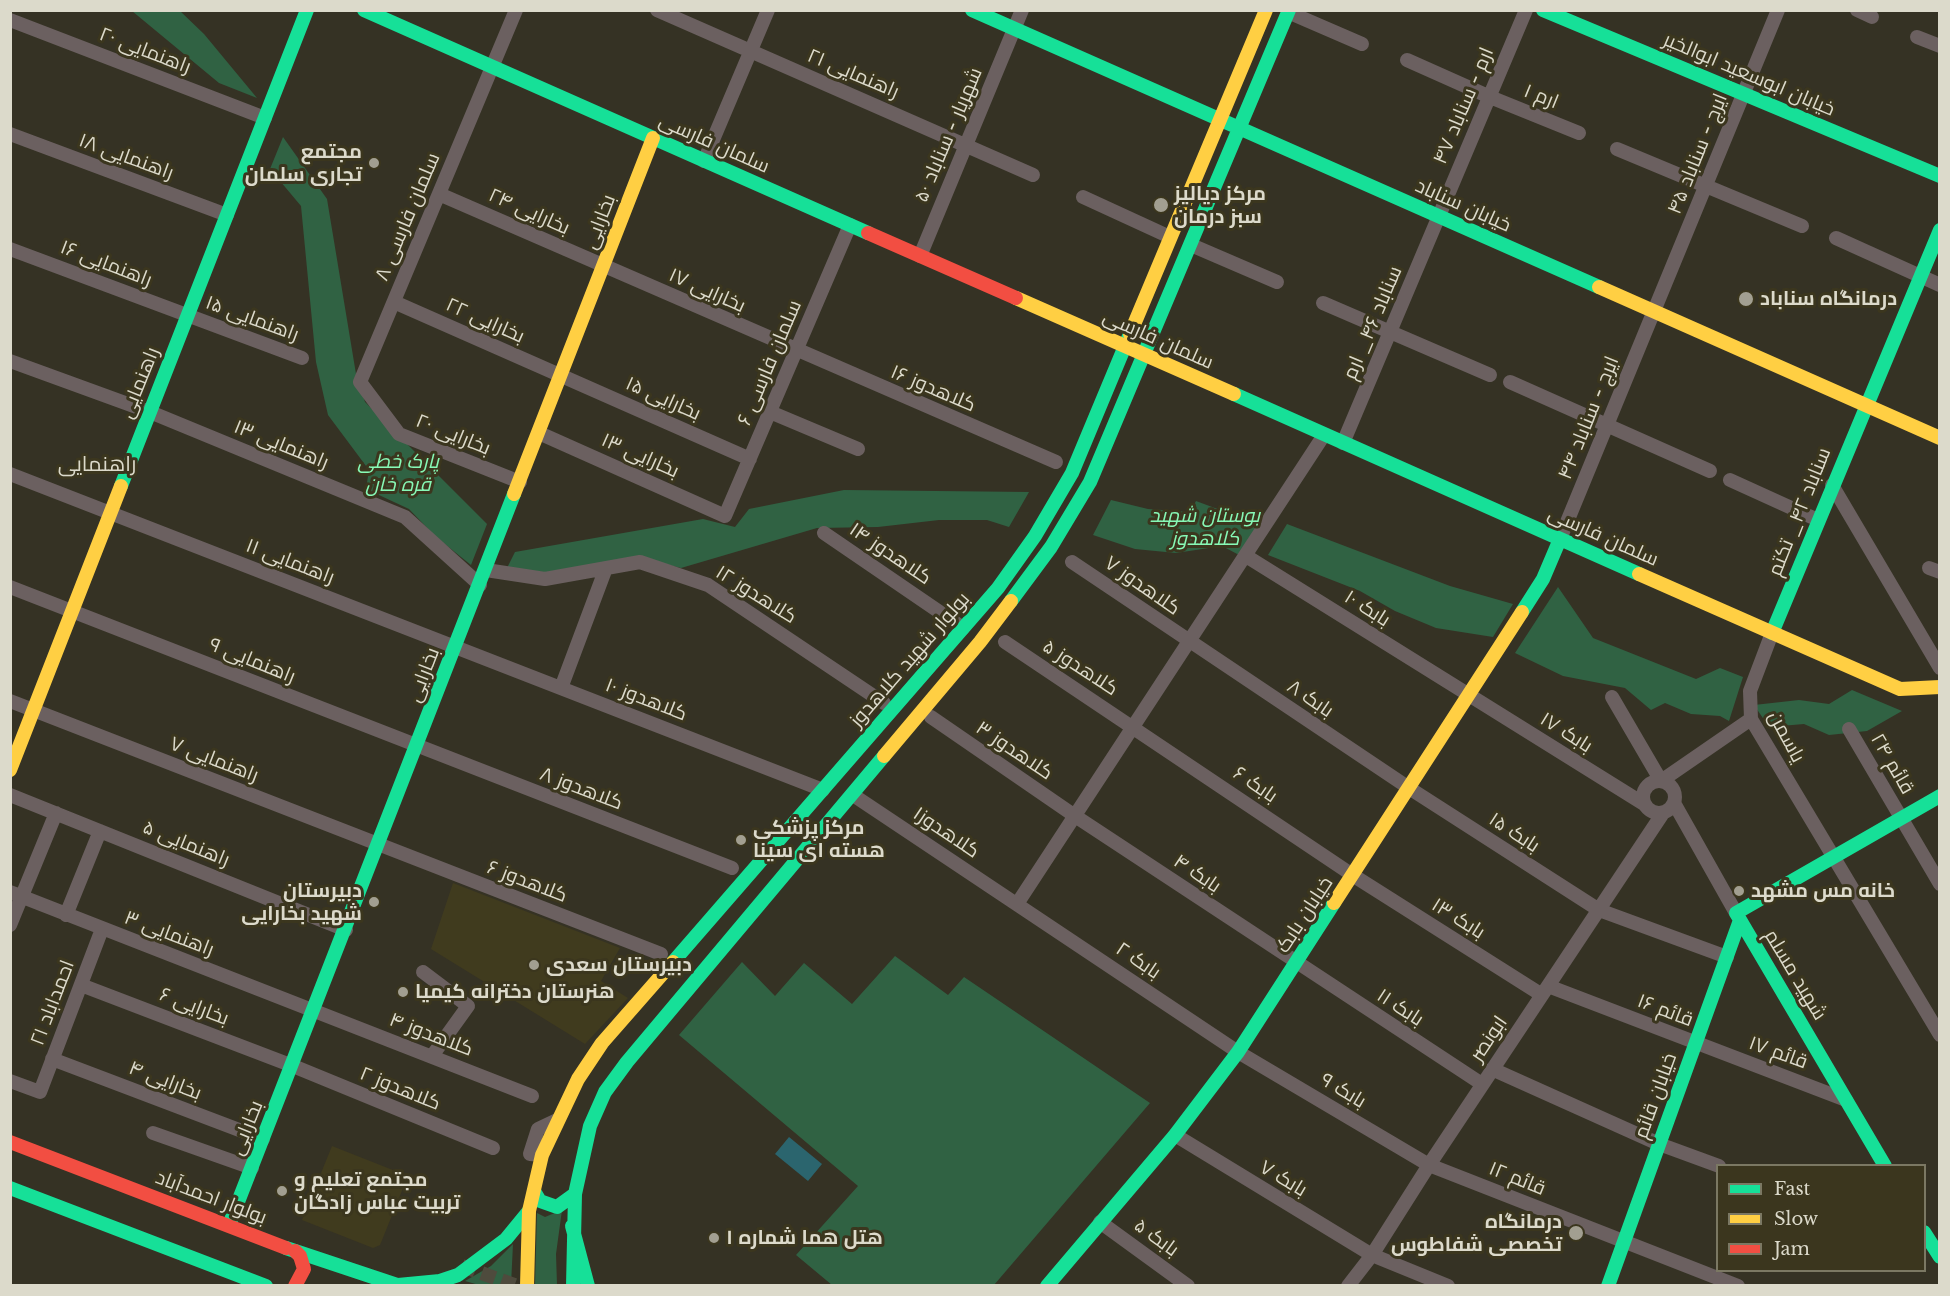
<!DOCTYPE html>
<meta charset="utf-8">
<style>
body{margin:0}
#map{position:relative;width:1950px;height:1296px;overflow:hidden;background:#353224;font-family:"Libre Baskerville",serif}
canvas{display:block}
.frame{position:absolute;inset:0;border:12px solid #dcdacb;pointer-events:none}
.legend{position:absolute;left:1716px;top:1164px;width:210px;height:108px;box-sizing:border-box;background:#3b361e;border:2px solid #7b7863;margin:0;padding:8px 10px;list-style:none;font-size:18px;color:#dcdacb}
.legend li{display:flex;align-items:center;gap:12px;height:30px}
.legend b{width:30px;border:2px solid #7b7863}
</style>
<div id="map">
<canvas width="1950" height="1296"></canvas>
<div class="frame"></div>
<ul class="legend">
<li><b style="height:8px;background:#16e098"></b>Fast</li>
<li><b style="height:8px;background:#ffcf43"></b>Slow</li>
<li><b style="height:8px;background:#f24e42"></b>Jam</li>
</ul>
</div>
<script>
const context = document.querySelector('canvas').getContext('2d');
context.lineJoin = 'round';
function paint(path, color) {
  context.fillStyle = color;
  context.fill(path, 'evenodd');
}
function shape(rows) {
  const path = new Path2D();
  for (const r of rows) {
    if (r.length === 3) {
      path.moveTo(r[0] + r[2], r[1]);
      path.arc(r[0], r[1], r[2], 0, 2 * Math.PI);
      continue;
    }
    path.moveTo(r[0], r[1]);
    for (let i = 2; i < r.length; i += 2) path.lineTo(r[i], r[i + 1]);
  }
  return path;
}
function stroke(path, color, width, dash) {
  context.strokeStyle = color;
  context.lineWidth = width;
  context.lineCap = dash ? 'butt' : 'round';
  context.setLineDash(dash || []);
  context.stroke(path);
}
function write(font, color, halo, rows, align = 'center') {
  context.font = font + ' "Libre Baskerville",Cairo,serif';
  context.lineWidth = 6;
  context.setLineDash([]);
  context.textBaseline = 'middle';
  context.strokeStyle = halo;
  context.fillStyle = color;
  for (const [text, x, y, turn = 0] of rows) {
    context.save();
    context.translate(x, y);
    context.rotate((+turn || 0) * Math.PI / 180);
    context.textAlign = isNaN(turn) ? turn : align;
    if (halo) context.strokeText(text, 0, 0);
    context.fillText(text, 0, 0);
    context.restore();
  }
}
paint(shape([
 [453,883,620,948,601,981,628,998,585,1044,431,949],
 [332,1146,408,1176,380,1245,373,1248,302,1220]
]), '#403b1e');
paint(shape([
 [132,11,180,11,204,34,257,98,219,83],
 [283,137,327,199,356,374,365,402,487,524,471,565,436,537,409,509,366,489,369,470,328,415,316,362,301,206,270,169],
 [844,490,1029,492,1009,527,987,520,939,520,878,527,817,528,681,568,636,557,551,573,507,568,515,552,703,519,735,527,749,509],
 [1111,500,1148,509,1190,512,1196,501,1258,524,1241,556,1222,546,1176,553,1135,549,1093,535],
 [1287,524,1450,586,1513,604,1493,637,1436,628,1395,611,1360,591,1268,555],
 [1558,587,1593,638,1696,679,1720,668,1743,677,1729,721,1720,716,1691,714,1665,703,1651,710,1625,688,1563,676,1515,653],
 [1852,690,1902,711,1867,731,1829,735,1804,724,1769,727,1754,705,1799,700,1829,704],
 [895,956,948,995,964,977,1150,1103,994,1285,832,1285,796,1255,858,1186,679,1035,742,962,775,996,804,963,852,1004],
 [562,1210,556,1254,557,1285,535,1286,537,1213,545,1217],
 [513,1244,511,1285,479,1285,465,1281,491,1266]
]), '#306243');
paint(shape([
 [789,1137,822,1164,808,1181,775,1154]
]), '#2b656e');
stroke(shape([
 [462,1266,517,1286]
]), '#4e4b3d', 14, [14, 7]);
stroke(shape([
 [516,10,360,382,399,434,520,482],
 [657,10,1033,175],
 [1857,10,1872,17],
 [1288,12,1362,44],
 [10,20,265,118],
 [1917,37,1940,46],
 [1407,60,1490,97,1579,133],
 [10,134,227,215],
 [1617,149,1802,226],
 [704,161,768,10],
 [439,194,1056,462],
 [1083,197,1170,237],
 [1836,238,1940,285],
 [1191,245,1277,282],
 [10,249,302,358],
 [920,256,1022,10],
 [394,302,750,459],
 [1323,303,1490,375],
 [10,361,150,412,405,517,480,585],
 [1510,382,1710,471],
 [770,412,858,449],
 [539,433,725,516,850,225],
 [1343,443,1526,10],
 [10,474,823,790],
 [1730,480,1818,520],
 [1832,485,1940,668],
 [824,533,963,628],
 [1560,539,1778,10],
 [1246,556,1644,804],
 [1072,562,1409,788,1599,910,1727,957],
 [1929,568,1940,572],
 [486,570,545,579,640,562,708,585,884,703],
 [10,587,732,868],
 [1772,633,1750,691,1751,719,1940,1035],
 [1005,642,1354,876,1542,995],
 [561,688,606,568],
 [1612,697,1661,781,1751,719],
 [10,701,661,954],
 [931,717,1075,816,1482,1084],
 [1849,729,1940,884],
 [1659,797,16],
 [10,795,346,930],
 [853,795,1238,1052,1429,1165,1738,1286],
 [1674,803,1736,913],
 [10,892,532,1096],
 [1017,904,1324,435],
 [66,915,100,831],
 [10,925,56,813],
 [423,972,468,1006,432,1056],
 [81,985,293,1066,493,1148],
 [1548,986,1846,1100],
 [52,1059,263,1139],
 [1492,1069,1659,1144,1719,1166],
 [10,1081,40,1092,102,929],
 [153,1133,252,1168],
 [1175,1135,1372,1255,1448,1286],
 [542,1155,530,1154,538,1129,557,1120],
 [1100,1222,1188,1286],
 [1348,1286,1372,1255,1429,1165,1663,813]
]), '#6b6060', 14);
stroke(shape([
 [364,10,868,233],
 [972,10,1599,287],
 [1543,10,1940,176],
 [1234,394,1639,574],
 [121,486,307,10],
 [1011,601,1051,547,1090,482,1289,10],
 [1522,612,1543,579,1560,539],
 [1772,633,1940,230],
 [673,962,998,588,1035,536,1072,473,1130,334],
 [1885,1166,1736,913,1940,796],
 [10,1188,266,1286],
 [534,1191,540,1201,557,1207,575,1194],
 [229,1225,514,494],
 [572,1226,588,1286],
 [1924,1232,1940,1257],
 [286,1248,400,1286],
 [398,1285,440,1281,458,1275,506,1239,529,1211],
 [573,1286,575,1194,590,1126,605,1092,627,1062,884,756],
 [1047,1286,1175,1135,1238,1052,1334,903],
 [1608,1286,1740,920]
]), '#16e098', 14);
stroke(shape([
 [1599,287,1940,438],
 [1016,298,1234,394],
 [1130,334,1266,10],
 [514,494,653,138],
 [1639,574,1900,689,1940,687],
 [884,756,980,642,1011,601],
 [10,770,121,486],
 [1334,903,1522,612],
 [527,1286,529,1211,542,1155,578,1079,602,1043,673,962]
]), '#ffcf43', 14);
stroke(shape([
 [868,233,1016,298],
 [10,1142,286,1248],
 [295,1251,300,1256,304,1269,295,1286]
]), '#f24e42', 14);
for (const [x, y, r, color] of [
 [374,163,6,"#a29f91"],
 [1161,205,8,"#a29f91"],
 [1746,299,8,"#a29f91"],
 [741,840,6,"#a29f91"],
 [1739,891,6,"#a29f91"],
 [374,902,6,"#a29f91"],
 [534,965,6,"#a29f91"],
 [403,992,6,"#a29f91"],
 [282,1191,6,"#a29f91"],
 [1576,1233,8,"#a29f91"],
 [714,1238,6,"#a29f91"]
]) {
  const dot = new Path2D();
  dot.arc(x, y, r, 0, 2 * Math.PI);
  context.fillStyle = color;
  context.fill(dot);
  stroke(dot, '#3b361e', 2);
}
write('20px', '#dcdacb', '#3b361e', [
 ["راهنمایی ۲۰",145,51,21],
 ["راهنمایی ۲۱",853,74,23],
 ["خیابان ابوسعید ابوالخیر",1749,75,23],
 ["ارم ۱",1541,97,22],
 ["ارم - سناباد ۴۷",1464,106,-67],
 ["شهریار - سناباد ۵۰",949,135,-67],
 ["سلمان فارسی",714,144,24],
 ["ایرج - سناباد ۴۵",1698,154,-68],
 ["راهنمایی ۱۸",126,157,20],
 ["خیابان سناباد",1463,206,24],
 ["بخارایی ۲۴",529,212,24],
 ["سلمان فارسی ۸",408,217,-67],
 ["بخارایی",600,222,-69],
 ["راهنمایی ۱۶",106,264,21],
 ["بخارایی ۱۷",707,291,24],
 ["راهنمایی ۱۵",252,319,20],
 ["بخارایی ۲۲",485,321,24],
 ["سناباد ۴۶_ ارم",1373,323,-67],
 ["سلمان فارسی",1158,340,24],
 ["سلمان فارسی ۶",770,363,-67],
 ["راهنمایی",140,383,-68],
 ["کلاهدوز ۱۶",933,389,23],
 ["بخارایی ۱۵",663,399,24],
 ["ایرج - سناباد ۴۴",1589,418,-68],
 ["بخارایی ۲۰",453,435,22],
 ["راهنمایی ۱۳",281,445,22],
 ["بخارایی ۱۳",640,456,24],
 ["سناباد ۴۲_ تکتم",1800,512,-68],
 ["سلمان فارسی",1603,537,24],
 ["کلاهدوز ۱۴",890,554,34],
 ["راهنمایی ۱۱",290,562,21],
 ["کلاهدوز ۷",1142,586,35],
 ["کلاهدوز ۱۲",756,595,32],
 ["بابک ۱۰",1367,609,32],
 ["بولوار شهید کلاهدوز",910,660,-49],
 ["راهنمایی ۹",252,661,22],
 ["کلاهدوز ۵",1080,668,33],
 ["بخارایی",424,675,-69],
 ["بابک ۸",1310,699,34],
 ["کلاهدوز ۱۰",646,700,21],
 ["بابک ۱۷",1566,733,32],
 ["یاسمن",1786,737,62],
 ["کلاهدوز ۳",1014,751,34],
 ["راهنمایی ۷",214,760,21],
 ["قائم ۲۴",1892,764,60],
 ["بابک ۶",1255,785,34],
 ["کلاهدوز ۸",581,789,21],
 ["کلاهدوز۱",946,833,34],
 ["بابک ۱۵",1514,833,33],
 ["راهنمایی ۵",186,844,22],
 ["بابک ۴",1197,874,34],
 ["کلاهدوز ۶",527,882,21],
 ["خیابان بابک",1305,915,-57],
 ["بابک ۱۳",1458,919,32],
 ["راهنمایی ۳",169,934,21],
 ["بابک ۲",1138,961,34],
 ["شهید مسلم",1795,975,59],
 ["احمداباد ۲۱",53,1003,-69],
 ["بخارایی ۶",194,1007,21],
 ["بابک ۱۱",1400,1008,33],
 ["قائم ۱۶",1665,1011,21],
 ["کلاهدوز ۴",431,1035,21],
 ["ابونصر",1489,1039,-56],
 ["قائم ۱۷",1778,1053,20],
 ["بخارایی ۴",165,1081,21],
 ["کلاهدوز ۲",400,1089,22],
 ["بابک ۹",1343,1091,31],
 ["خیابان قائم",1656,1096,-70],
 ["بخارایی",247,1128,-68],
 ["بابک ۷",1283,1179,31],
 ["قائم ۱۲",1517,1179,22],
 ["بولوار احمدآباد",211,1198,21],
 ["بابک ۵",1156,1238,36]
]);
write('bold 20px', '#dcdacb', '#3b361e', [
 ["مجتمع",362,152,"right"],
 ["تجاری سلمان",362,175,"right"],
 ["مرکز دیالیز",1174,194],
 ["سبز درمان",1174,217],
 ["درمانگاه سناباد",1760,299],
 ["مرکز پزشکی",753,828],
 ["هسته ای سینا",753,851],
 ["دبیرستان",362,891,"right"],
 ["شهید بخارایی",362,914,"right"],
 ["خانه مس مشهد",1751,891],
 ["دبیرستان سعدی",546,965],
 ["هنرستان دخترانه کیمیا",415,992],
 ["مجتمع تعلیم و",294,1180],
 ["تربیت عباس زادگان",294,1203],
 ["درمانگاه",1562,1222,"right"],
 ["تخصصی شفاطوس",1562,1245,"right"],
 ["هتل هما شماره ۱",726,1238]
], 'left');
write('italic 20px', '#87f9b6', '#3b361e', [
 ["پارک خطی",398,462],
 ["قره خان",398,485],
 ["بوستان شهید",1205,516],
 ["کلاهدوز",1205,539]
]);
write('21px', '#dcdacb', '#3b361e', [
 ["راهنمایی",97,465]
]);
</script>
